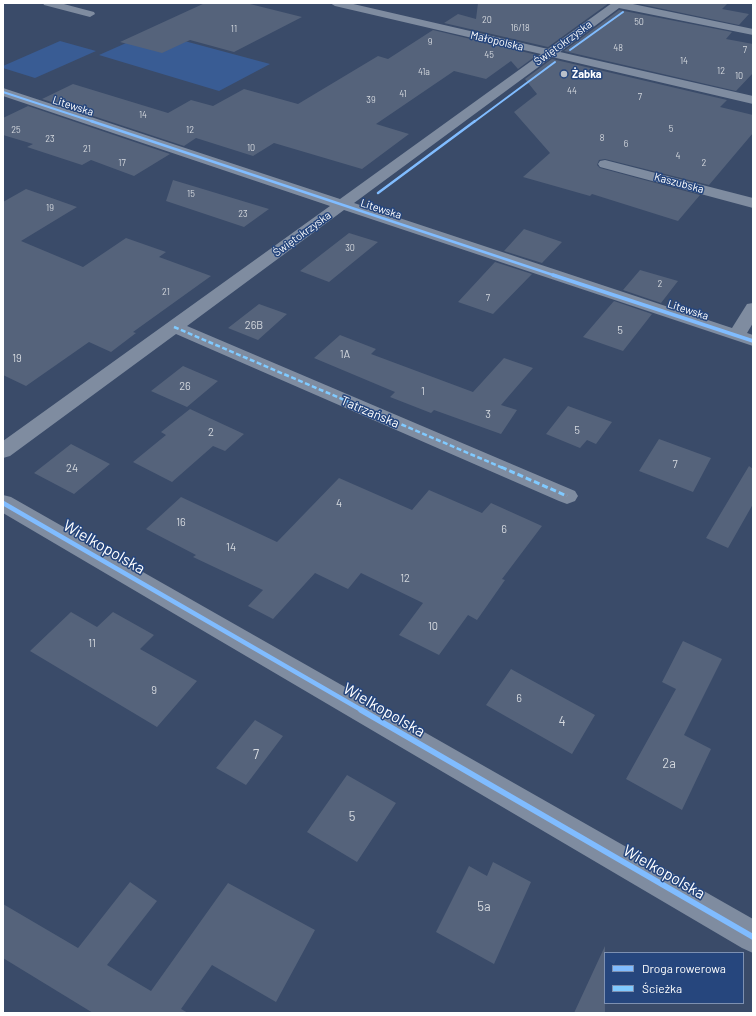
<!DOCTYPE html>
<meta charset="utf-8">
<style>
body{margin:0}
#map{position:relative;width:756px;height:1016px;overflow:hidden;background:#3a4b69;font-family:Barlow,sans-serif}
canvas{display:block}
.frame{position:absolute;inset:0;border:4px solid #fff;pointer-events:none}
.legend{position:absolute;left:604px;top:952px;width:140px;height:52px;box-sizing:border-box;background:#26467d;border:1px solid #7d90b1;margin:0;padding:5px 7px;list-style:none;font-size:12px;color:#fff}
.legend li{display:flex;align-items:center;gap:8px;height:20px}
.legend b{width:20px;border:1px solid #7d90b1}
</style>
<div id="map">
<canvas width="756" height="1016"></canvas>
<div class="frame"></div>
<ul class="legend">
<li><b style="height:5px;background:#80bcff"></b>Droga rowerowa</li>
<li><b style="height:5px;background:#80caff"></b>Ścieżka</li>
</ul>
</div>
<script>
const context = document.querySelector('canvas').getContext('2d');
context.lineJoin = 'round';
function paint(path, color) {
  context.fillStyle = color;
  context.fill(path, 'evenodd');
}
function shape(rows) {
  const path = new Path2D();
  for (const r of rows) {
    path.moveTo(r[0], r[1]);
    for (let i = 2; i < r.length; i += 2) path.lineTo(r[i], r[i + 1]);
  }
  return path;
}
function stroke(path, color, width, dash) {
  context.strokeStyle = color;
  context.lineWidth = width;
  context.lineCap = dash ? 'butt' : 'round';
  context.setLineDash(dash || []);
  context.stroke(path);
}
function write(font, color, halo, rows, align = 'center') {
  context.font = font + ' Barlow,sans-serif';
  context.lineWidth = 3;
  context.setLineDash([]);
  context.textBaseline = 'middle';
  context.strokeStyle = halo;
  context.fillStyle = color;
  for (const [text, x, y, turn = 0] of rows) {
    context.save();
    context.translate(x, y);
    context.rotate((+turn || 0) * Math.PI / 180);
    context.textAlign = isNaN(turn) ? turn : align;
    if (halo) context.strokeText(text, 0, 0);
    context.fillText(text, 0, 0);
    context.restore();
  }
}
paint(shape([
 [151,32,270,64,219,91,99,55],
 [60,41,96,51,35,78,3,68,3,66]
]), '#395c94');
paint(shape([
 [205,3,246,3,302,17,234,52,190,40,162,53,120,42],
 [478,3,609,3,548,47,444,23,458,14,476,19],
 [635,3,728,3,722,9,749,14,739,25],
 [619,10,732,32,726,39,753,44,753,73,736,91,564,51],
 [433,30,537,55,518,69,511,61,486,79,454,71,376,124,409,134,362,169,274,143,253,156,196,138,184,146,42,99,73,84,168,113,191,100,213,106,244,89,298,104,378,56,388,59],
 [552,59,727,100,720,107,753,115,753,133,709,185,605,159,599,160,597,165,600,168,700,195,678,221,592,194,590,196,523,177,550,153,514,112,537,94,525,79],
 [28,106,170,154,134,176,91,160,82,165,27,147,33,144,3,135,3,118],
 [173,180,269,209,244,227,166,201],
 [26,189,77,207,21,241,83,267,126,238,166,252,159,257,211,276,133,332,136,333,111,352,89,342,26,386,3,375,3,202],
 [524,229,562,242,542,263,504,251],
 [349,233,378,242,329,282,300,271],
 [495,262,532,274,493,314,458,302],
 [640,270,678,281,661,303,623,290],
 [614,301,652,314,623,351,583,337],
 [259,304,287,314,258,340,228,328],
 [340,335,376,349,371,354,473,392,504,358,533,368,501,405,517,410,501,434,434,410,431,413,390,397,395,392,314,358],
 [183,366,218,381,187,407,151,391],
 [568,406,612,422,596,444,587,440,580,448,546,434],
 [190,409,244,434,225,451,213,446,172,482,133,462,166,435,161,432],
 [659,439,711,458,693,492,639,471],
 [71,444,110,464,74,494,34,473],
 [749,466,753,469,753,504,728,548,706,538],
 [339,478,412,510,429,490,482,513,491,503,542,526,502,579,505,580,477,620,468,615,439,655,399,635,423,603,361,573,348,589,315,573,273,619,248,606,263,590,193,557,196,555,146,529,181,497,277,542],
 [71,612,97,627,113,612,154,635,140,649,197,681,157,727,30,651],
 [683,641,722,659,684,735,711,749,682,810,626,779,676,689,662,682],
 [511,669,595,715,572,754,486,705],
 [255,720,283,736,246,785,216,768],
 [347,775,396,803,357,862,307,832],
 [493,862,531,882,494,964,436,932,469,866,487,876],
 [130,882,157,901,107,965,151,991,228,883,315,930,276,1002,212,965,181,1009,188,1013,93,1013,3,958,3,904,78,948],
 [605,946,605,1013,574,1013]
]), '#55637b');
paint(shape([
 [43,3,60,3,94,12,95,14,90,17,44,5,43,3],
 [330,3,349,3,548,49,612,3,628,3,753,29,753,35,619,8,560,52,753,96,753,104,552,57,354,203,732,328,747,304,753,303,753,323,747,333,753,335,753,346,344,210,187,326,575,491,578,496,575,501,567,504,559,501,176,334,10,456,3,458,3,441,330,206,3,96,3,88,340,199,541,54,335,6,330,3],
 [605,160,753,198,753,208,600,167,598,164,600,161,605,160],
 [3,495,11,497,753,919,753,953,742,948,3,513,3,495]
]), '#7f8ca0');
stroke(shape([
 [174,327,503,468]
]), '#80caff', 2.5, [5, 2.5]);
stroke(shape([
 [501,467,567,496]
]), '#80caff', 3, [6, 3]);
stroke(shape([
 [570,50,623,12],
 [3,92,94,122],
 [474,122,555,62]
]), '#80bcff', 2);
stroke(shape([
 [91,121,556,276],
 [378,193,475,121]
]), '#80bcff', 2.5);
stroke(shape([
 [553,275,753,341]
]), '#80bcff', 3.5);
stroke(shape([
 [3,503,363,711]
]), '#80bcff', 4.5);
stroke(shape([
 [361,710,753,937]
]), '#80bcff', 5.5);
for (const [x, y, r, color] of [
 [564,74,4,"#bac0ca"]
]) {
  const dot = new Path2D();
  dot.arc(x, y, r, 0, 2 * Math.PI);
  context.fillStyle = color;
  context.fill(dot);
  stroke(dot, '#26467d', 1.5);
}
write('9px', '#d4d8de', null, [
 ["20",487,20],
 ["50",639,22],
 ["16/18",520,28],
 ["11",234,29],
 ["9",430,42],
 ["48",618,48],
 ["7",745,50],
 ["45",489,55],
 ["14",684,61],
 ["12",721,71],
 ["41a",424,72],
 ["10",739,76],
 ["44",572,91],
 ["41",403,94],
 ["7",640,97],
 ["39",371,100],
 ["14",143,115],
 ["5",671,129],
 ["25",16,130],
 ["12",190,130],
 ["8",602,138],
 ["23",50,139],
 ["6",626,144],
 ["10",251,148],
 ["21",87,149],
 ["4",678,156],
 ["17",122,163],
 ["2",704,163],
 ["15",191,194],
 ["19",50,208],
 ["23",243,214],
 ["30",350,248],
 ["2",660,284],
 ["21",166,292],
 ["7",488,298]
]);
write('11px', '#fff', '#26467d', [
 ["Małopolska",497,41,13],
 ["Świętokrzyska",563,43,-36],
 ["Litewska",73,106,18],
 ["Kaszubska",679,183,15],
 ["Litewska",381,209,18],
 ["Świętokrzyska",302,234,-36],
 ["Litewska",688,310,18]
]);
write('bold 11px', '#fff', '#26467d', [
 ["Żabka",572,74]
], 'left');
write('11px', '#d4d8de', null, [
 ["26B",254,325],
 ["5",620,330],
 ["1A",345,354],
 ["19",17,358],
 ["26",185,386],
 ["1",423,391],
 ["3",488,414],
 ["5",577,430],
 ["2",211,432],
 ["7",675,464],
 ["24",72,468],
 ["4",339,503],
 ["16",181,522],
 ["6",504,529],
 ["14",231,547],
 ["12",405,578],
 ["10",433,626],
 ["11",92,643],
 ["9",154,690],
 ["6",519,698]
]);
write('13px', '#fff', '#26467d', [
 ["Tatrzańska",370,412,23]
]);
write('13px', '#d4d8de', null, [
 ["4",562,722],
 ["7",256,755],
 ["2a",669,764],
 ["5",352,817],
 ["5a",484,907]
]);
write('16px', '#fff', '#26467d', [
 ["Wielkopolska",104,547,30],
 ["Wielkopolska",384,710,30],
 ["Wielkopolska",664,872,30]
]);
</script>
